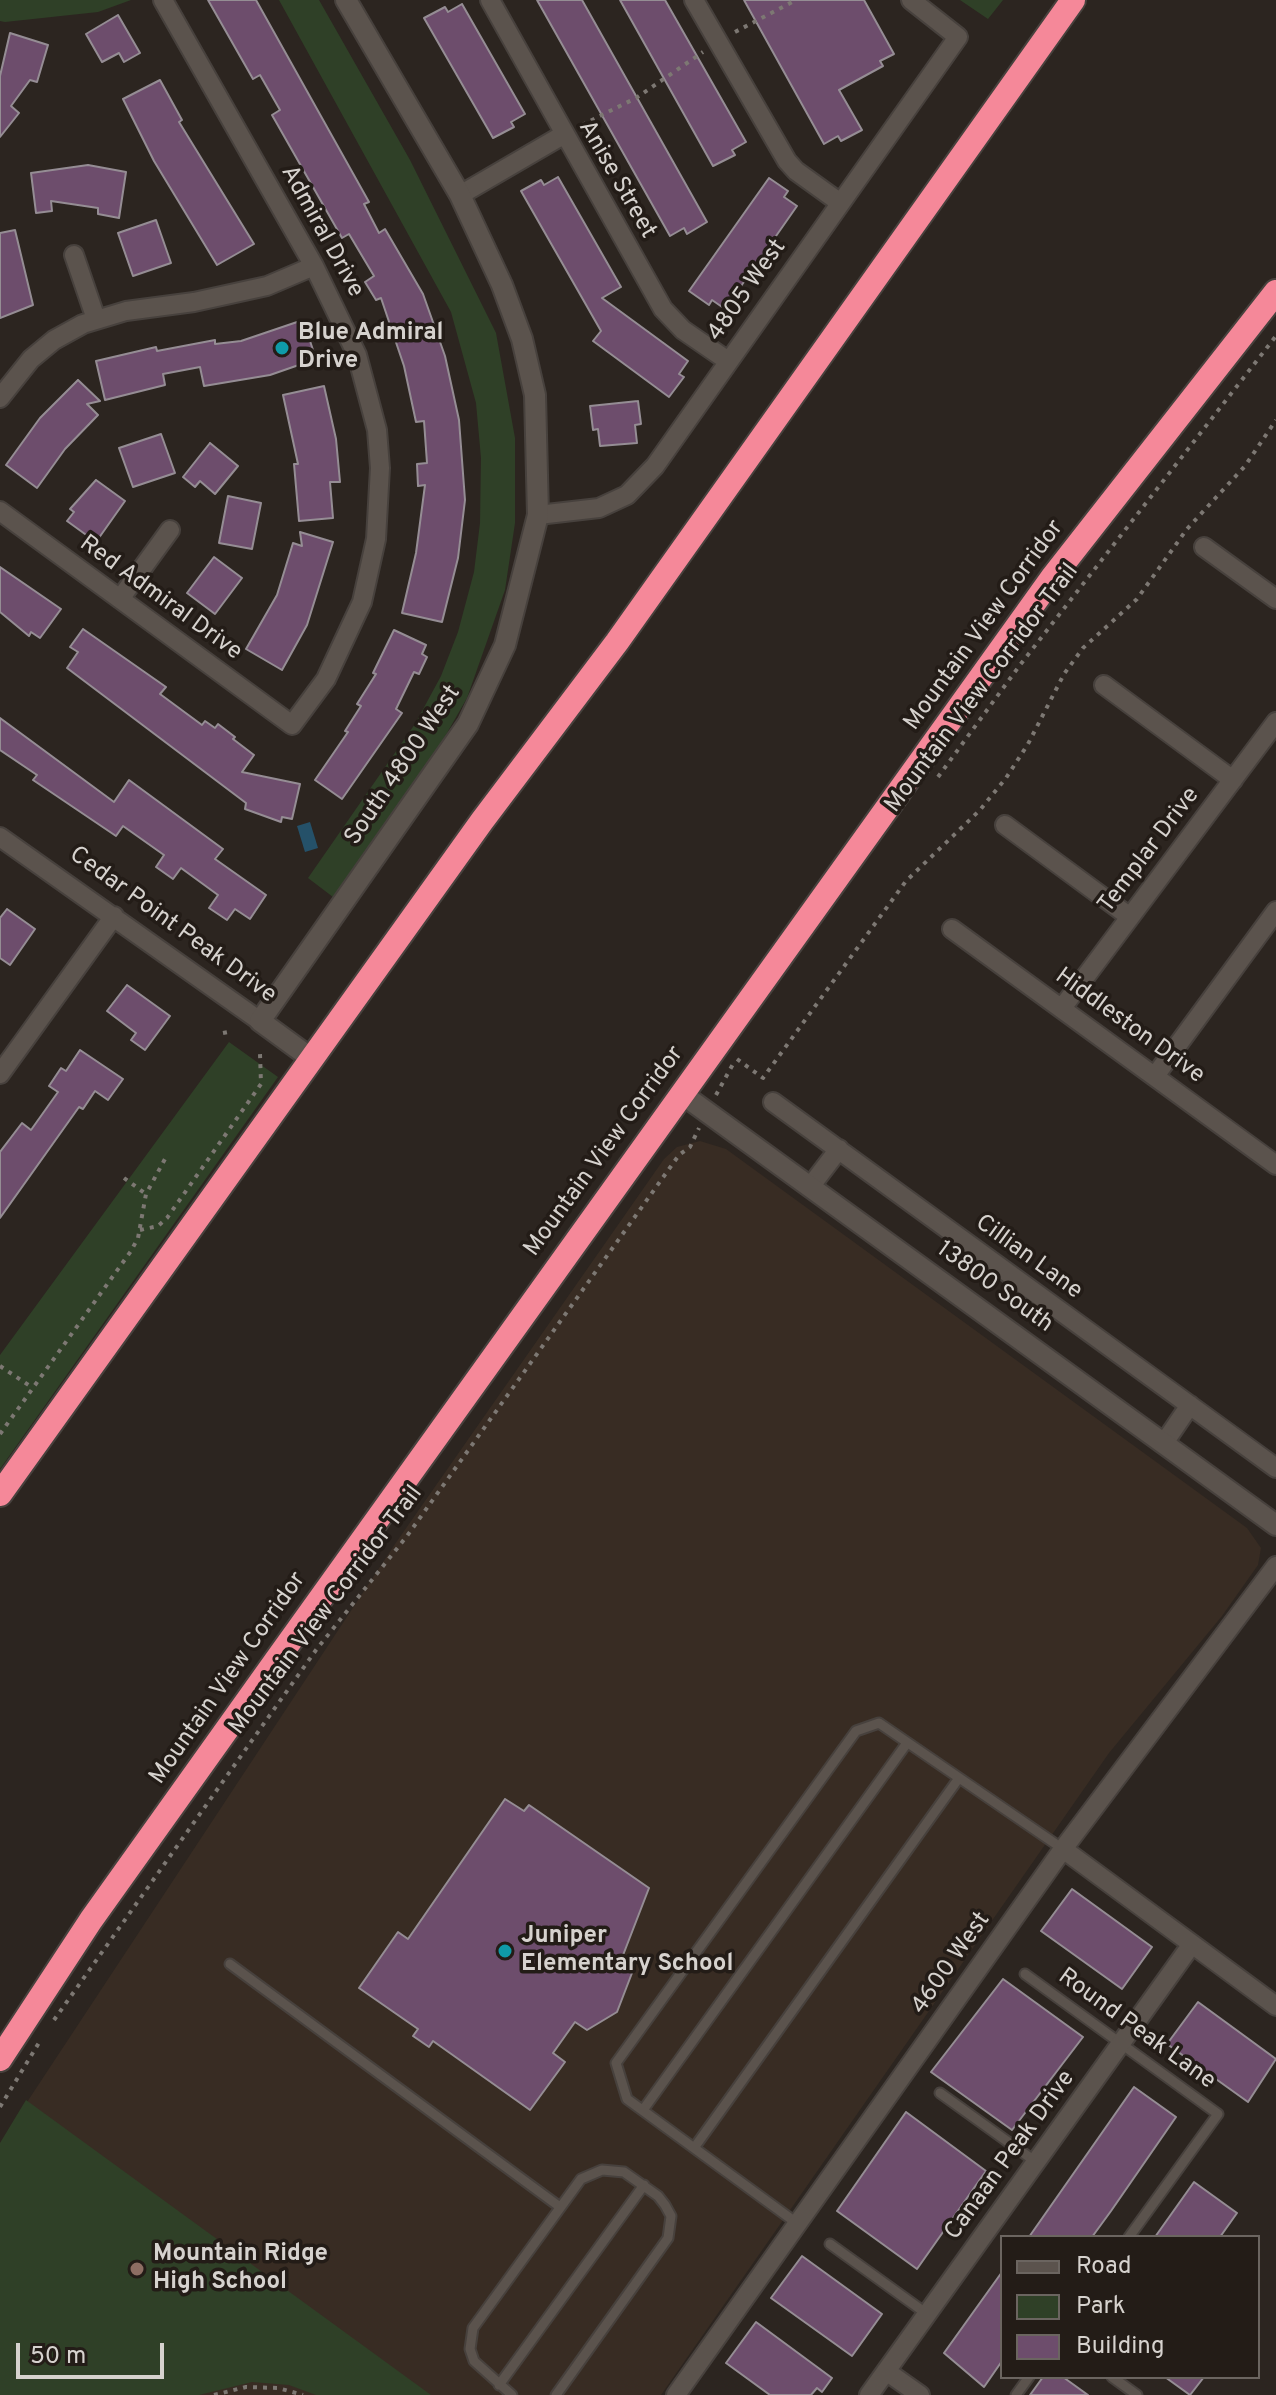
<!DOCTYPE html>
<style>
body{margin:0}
#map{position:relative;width:1276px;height:2395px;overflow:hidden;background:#2c2520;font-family:Overpass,sans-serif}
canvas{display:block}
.legend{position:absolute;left:1000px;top:2235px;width:260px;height:144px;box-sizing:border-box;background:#231c17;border:2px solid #6b6560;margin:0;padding:10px 14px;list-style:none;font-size:24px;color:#d6d2ce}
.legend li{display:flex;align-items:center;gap:16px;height:40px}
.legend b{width:40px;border:2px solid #6b6560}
.scale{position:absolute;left:16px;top:2343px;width:148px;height:36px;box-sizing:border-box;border:4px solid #d6d2ce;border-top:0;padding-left:10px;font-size:24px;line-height:28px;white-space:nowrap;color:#d6d2ce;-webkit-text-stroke:6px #231c17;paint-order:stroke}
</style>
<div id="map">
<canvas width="1276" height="2395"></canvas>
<ul class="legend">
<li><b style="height:10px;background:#5b534d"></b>Road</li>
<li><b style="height:22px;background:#2f4027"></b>Park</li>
<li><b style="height:22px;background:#6d4d6c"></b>Building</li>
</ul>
<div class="scale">50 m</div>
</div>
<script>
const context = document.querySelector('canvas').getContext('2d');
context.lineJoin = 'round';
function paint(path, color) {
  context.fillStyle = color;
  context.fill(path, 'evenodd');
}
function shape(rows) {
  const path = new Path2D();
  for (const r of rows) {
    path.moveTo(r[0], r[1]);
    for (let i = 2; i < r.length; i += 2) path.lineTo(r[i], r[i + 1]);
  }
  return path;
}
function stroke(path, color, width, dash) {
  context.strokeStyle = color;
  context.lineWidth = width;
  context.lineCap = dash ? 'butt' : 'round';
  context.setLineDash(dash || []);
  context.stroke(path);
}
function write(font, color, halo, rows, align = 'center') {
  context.font = font + ' Overpass,sans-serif';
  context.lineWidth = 7;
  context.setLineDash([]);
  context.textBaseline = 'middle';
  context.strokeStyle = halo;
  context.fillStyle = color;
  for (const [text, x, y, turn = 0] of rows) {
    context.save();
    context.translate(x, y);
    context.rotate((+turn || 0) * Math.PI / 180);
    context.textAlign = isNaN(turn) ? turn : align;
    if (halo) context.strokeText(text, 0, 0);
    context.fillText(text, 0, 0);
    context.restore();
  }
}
paint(shape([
 [700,1141,726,1149,1247,1528,1261,1548,1258,1565,1222,1616,1109,1753,661,2395,0,2395,0,2143,395,1544,664,1159,677,1147]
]), '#382c23');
paint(shape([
 [0,0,131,0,98,12,5,22,0,21],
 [279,0,319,0,410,160,496,333,515,438,515,523,505,590,467,698,435,754,333,897,308,878,415,724,441,676,458,632,474,572,480,523,481,458,476,403,451,312],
 [960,0,1003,0,988,19],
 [229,1042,278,1077,0,1469,0,1355],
 [26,2100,431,2395,316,2395,289,2385,252,2382,199,2395,0,2395,0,2143]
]), '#2f4027');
paint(shape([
 [310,822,318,848,305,852,297,826]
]), '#255169');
const building = shape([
 [208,0,256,0,369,202,364,204,379,233,385,229,423,294,445,356,459,420,465,500,458,558,442,622,402,613,416,553,425,485,418,486,417,464,427,463,424,421,416,422,404,366,381,298,376,300,365,282,374,276,349,234,342,238,272,115,280,110,260,75,253,79,208,0],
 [537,0,582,0,707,222,687,234,684,228,670,236,537,0],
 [620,0,665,0,746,142,732,150,735,155,713,166,620,0],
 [744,0,864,0,894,54,880,61,883,66,839,90,862,130,841,141,838,136,824,144,744,0],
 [462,4,525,114,511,122,514,127,493,138,424,18,445,7,448,12,462,4],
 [118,15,140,53,124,62,119,53,102,62,86,34,118,15],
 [10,33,48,45,37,82,30,80,11,106,19,113,0,137,0,76,10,33],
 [160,80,182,120,179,122,254,244,217,265,154,161,123,99,160,80],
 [88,165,126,172,119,218,98,214,98,208,51,201,52,211,36,213,31,173,88,165],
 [558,177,621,287,602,298,688,361,679,374,684,377,669,397,593,341,601,331,521,191,541,180,544,185,558,177],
 [769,178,788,191,784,197,797,206,725,309,712,300,709,305,689,291,769,178],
 [156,220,171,263,133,276,118,233,156,220],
 [15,230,33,305,0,318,0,233,15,230],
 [303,320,316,359,270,375,204,386,200,367,163,374,165,385,105,400,96,361,156,347,157,351,215,340,215,344,241,341,303,320],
 [78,380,100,401,87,404,98,415,65,449,37,488,6,465,40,418,78,380],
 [324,386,336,439,340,482,330,482,333,518,299,521,294,464,298,464,283,395,324,386],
 [638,401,641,424,635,425,637,443,600,446,598,429,593,430,590,406,638,401],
 [161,434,175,473,133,487,119,448,161,434],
 [210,443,238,466,215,494,200,481,195,487,183,477,210,443],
 [96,480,125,501,96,542,67,521,74,512,70,509,96,480],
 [228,496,261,503,252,549,219,543,228,496],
 [300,532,333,542,307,625,282,670,246,649,277,595,293,543,302,546,300,532],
 [214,557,242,578,215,614,187,593,214,557],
 [0,567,61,609,40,638,31,632,29,636,0,612,0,567],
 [83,629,166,687,160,694,202,725,205,721,215,728,218,724,235,737,233,739,254,755,242,772,300,784,292,819,282,817,281,822,245,809,246,803,67,668,78,652,70,647,83,629],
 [394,630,426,645,422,654,427,657,419,674,414,672,396,709,402,713,342,799,315,780,348,732,345,731,361,706,357,704,376,674,373,673,394,630],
 [0,718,114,802,129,780,223,849,215,859,266,895,250,919,235,909,227,920,209,908,218,895,181,868,173,879,156,867,164,855,123,826,116,836,33,780,37,775,0,750,0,718],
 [7,909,35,929,10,965,0,958,0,918,7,909],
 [127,985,170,1016,145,1050,131,1040,136,1033,107,1011,127,985],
 [80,1050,123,1079,108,1100,95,1091,83,1109,79,1107,0,1218,0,1152,22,1123,31,1130,58,1092,49,1086,61,1068,66,1071,80,1050],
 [505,1799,524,1811,529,1805,649,1888,620,1963,632,1973,617,2012,587,2030,575,2022,553,2053,565,2062,530,2110,433,2041,429,2047,413,2036,418,2029,359,1988,398,1932,408,1939,505,1799],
 [1072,1889,1152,1947,1122,1989,1041,1931,1072,1889],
 [1003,1979,1083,2037,1012,2130,931,2072,1003,1979],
 [1198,2002,1276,2059,1248,2102,1167,2044,1198,2002],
 [1134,2087,1176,2117,1111,2211,1092,2237,1029,2237,1134,2087],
 [906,2112,986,2171,917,2269,837,2211,906,2112],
 [1194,2182,1237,2213,1220,2237,1155,2237,1194,2182],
 [802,2256,882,2314,852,2356,771,2298,802,2256],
 [1002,2272,1002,2361,984,2387,944,2353,1002,2272],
 [756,2322,832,2378,822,2392,817,2388,811,2395,770,2395,726,2363,756,2322],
 [1043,2377,1063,2377,1088,2395,1030,2395,1043,2377],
 [1165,2377,1204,2377,1190,2395,1165,2377]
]);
paint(building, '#6d4d6c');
stroke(building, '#958d94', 2);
const lane = shape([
 [230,1964,560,2207],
 [1025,1974,1218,2114,1129,2237],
 [940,2093,1036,2162],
 [643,2110,907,1743],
 [694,2148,959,1778],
 [798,2224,627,2099,616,2063,856,1731,879,1723,1063,1849],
 [830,2244,927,2314],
 [1112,2377,1137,2395],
 [499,2385,644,2185],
 [512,2395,474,2361,470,2349,473,2328,581,2179,602,2170,624,2172,658,2196,665,2205,671,2216,668,2238,556,2395],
 [1016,2395,1029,2377]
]);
const street = shape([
 [490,0,663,309,683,330,728,361],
 [694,0,787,161,796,171,839,202],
 [460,195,563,135],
 [74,255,96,319],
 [0,398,31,359,54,340,83,324,126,311,194,302,267,286,314,266],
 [0,511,292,725,326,679,362,602,376,539,380,468,377,430,357,355,314,266,163,0],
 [538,515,599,508,627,495,655,466,958,37,911,0],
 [1204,547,1276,599],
 [120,599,170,530],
 [1104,685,1233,780],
 [1005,825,1130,917],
 [0,837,260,1021],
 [952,929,1276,1165],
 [1062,1008,1276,722],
 [0,1074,114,916],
 [1155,1076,1276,911],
 [773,1102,1276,1468],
 [810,1187,839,1149],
 [1164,1443,1190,1405],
 [1063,1849,1276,2006],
 [886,2371,920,2395],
 [676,2395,1063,1849,1276,1566],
 [869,2395,1192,1944]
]);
const secondary = shape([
 [312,1059,260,1021,468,724,505,645,538,515,535,395,522,339,502,285,460,195,346,0],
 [682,1094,1276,1525]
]);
const highway = shape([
 [0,1494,482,821,617,642,1073,0],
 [0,2059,91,1920,275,1662,1052,578,1276,292]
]);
stroke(lane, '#47413d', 13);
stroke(street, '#47413d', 22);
stroke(secondary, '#47413d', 24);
stroke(highway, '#47413d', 28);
stroke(shape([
 [735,32,796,0],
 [582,125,636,98,703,52],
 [938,777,1020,665,1276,336],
 [223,1033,228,1032],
 [737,1059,763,1078,906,881,980,810,1006,778,1028,744,1064,674,1083,648,1137,599,1187,529,1245,466,1276,420],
 [716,1095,733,1064],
 [124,1178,146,1194],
 [140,1230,158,1226,167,1218,261,1084,260,1054],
 [0,1366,33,1388],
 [0,1434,131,1251,138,1238,146,1194,165,1159],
 [54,2020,316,1650,407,1536,679,1155,690,1147,699,1128],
 [0,2107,40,2041],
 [214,2395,246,2387,278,2388,303,2395]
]), '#7d7873', 4, [4, 6]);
stroke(lane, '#5b534d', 9);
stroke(street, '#5b534d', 18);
stroke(secondary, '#5b534d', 20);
stroke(highway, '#f58899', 24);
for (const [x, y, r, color] of [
 [282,348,8,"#0f9aa8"],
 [505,1951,8,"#0f9aa8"],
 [137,2269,8,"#8d6e63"]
]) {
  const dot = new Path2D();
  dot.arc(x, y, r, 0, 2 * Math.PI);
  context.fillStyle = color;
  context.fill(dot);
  stroke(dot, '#231c17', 3);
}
write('24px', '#d6d2ce', '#231c17', [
 ["Anise Street",616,180,60],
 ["Admiral Drive",321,232,61],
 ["4805 West",748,291,-55],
 ["Red Admiral Drive",160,599,36],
 ["Mountain View Corridor",985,626,-54],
 ["Mountain View Corridor Trail",983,689,-53],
 ["South 4800 West",404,766,-56],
 ["Templar Drive",1150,851,-53],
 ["Cedar Point Peak Drive",172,926,36],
 ["Hiddleston Drive",1129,1027,36],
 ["Mountain View Corridor",605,1152,-54],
 ["Cillian Lane",1028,1258,36],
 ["13800 South",994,1288,36],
 ["Mountain View Corridor Trail",327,1611,-53],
 ["Mountain View Corridor",229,1679,-55],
 ["4600 West",952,1964,-55],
 ["Round Peak Lane",1136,2030,36],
 ["Canaan Peak Drive",1011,2156,-54]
]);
write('bold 24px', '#d6d2ce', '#231c17', [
 ["Blue Admiral",298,334],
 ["Drive",298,362],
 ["Juniper",521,1937],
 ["Elementary School",521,1965],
 ["Mountain Ridge",153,2255],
 ["High School",153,2283]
], 'left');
</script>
